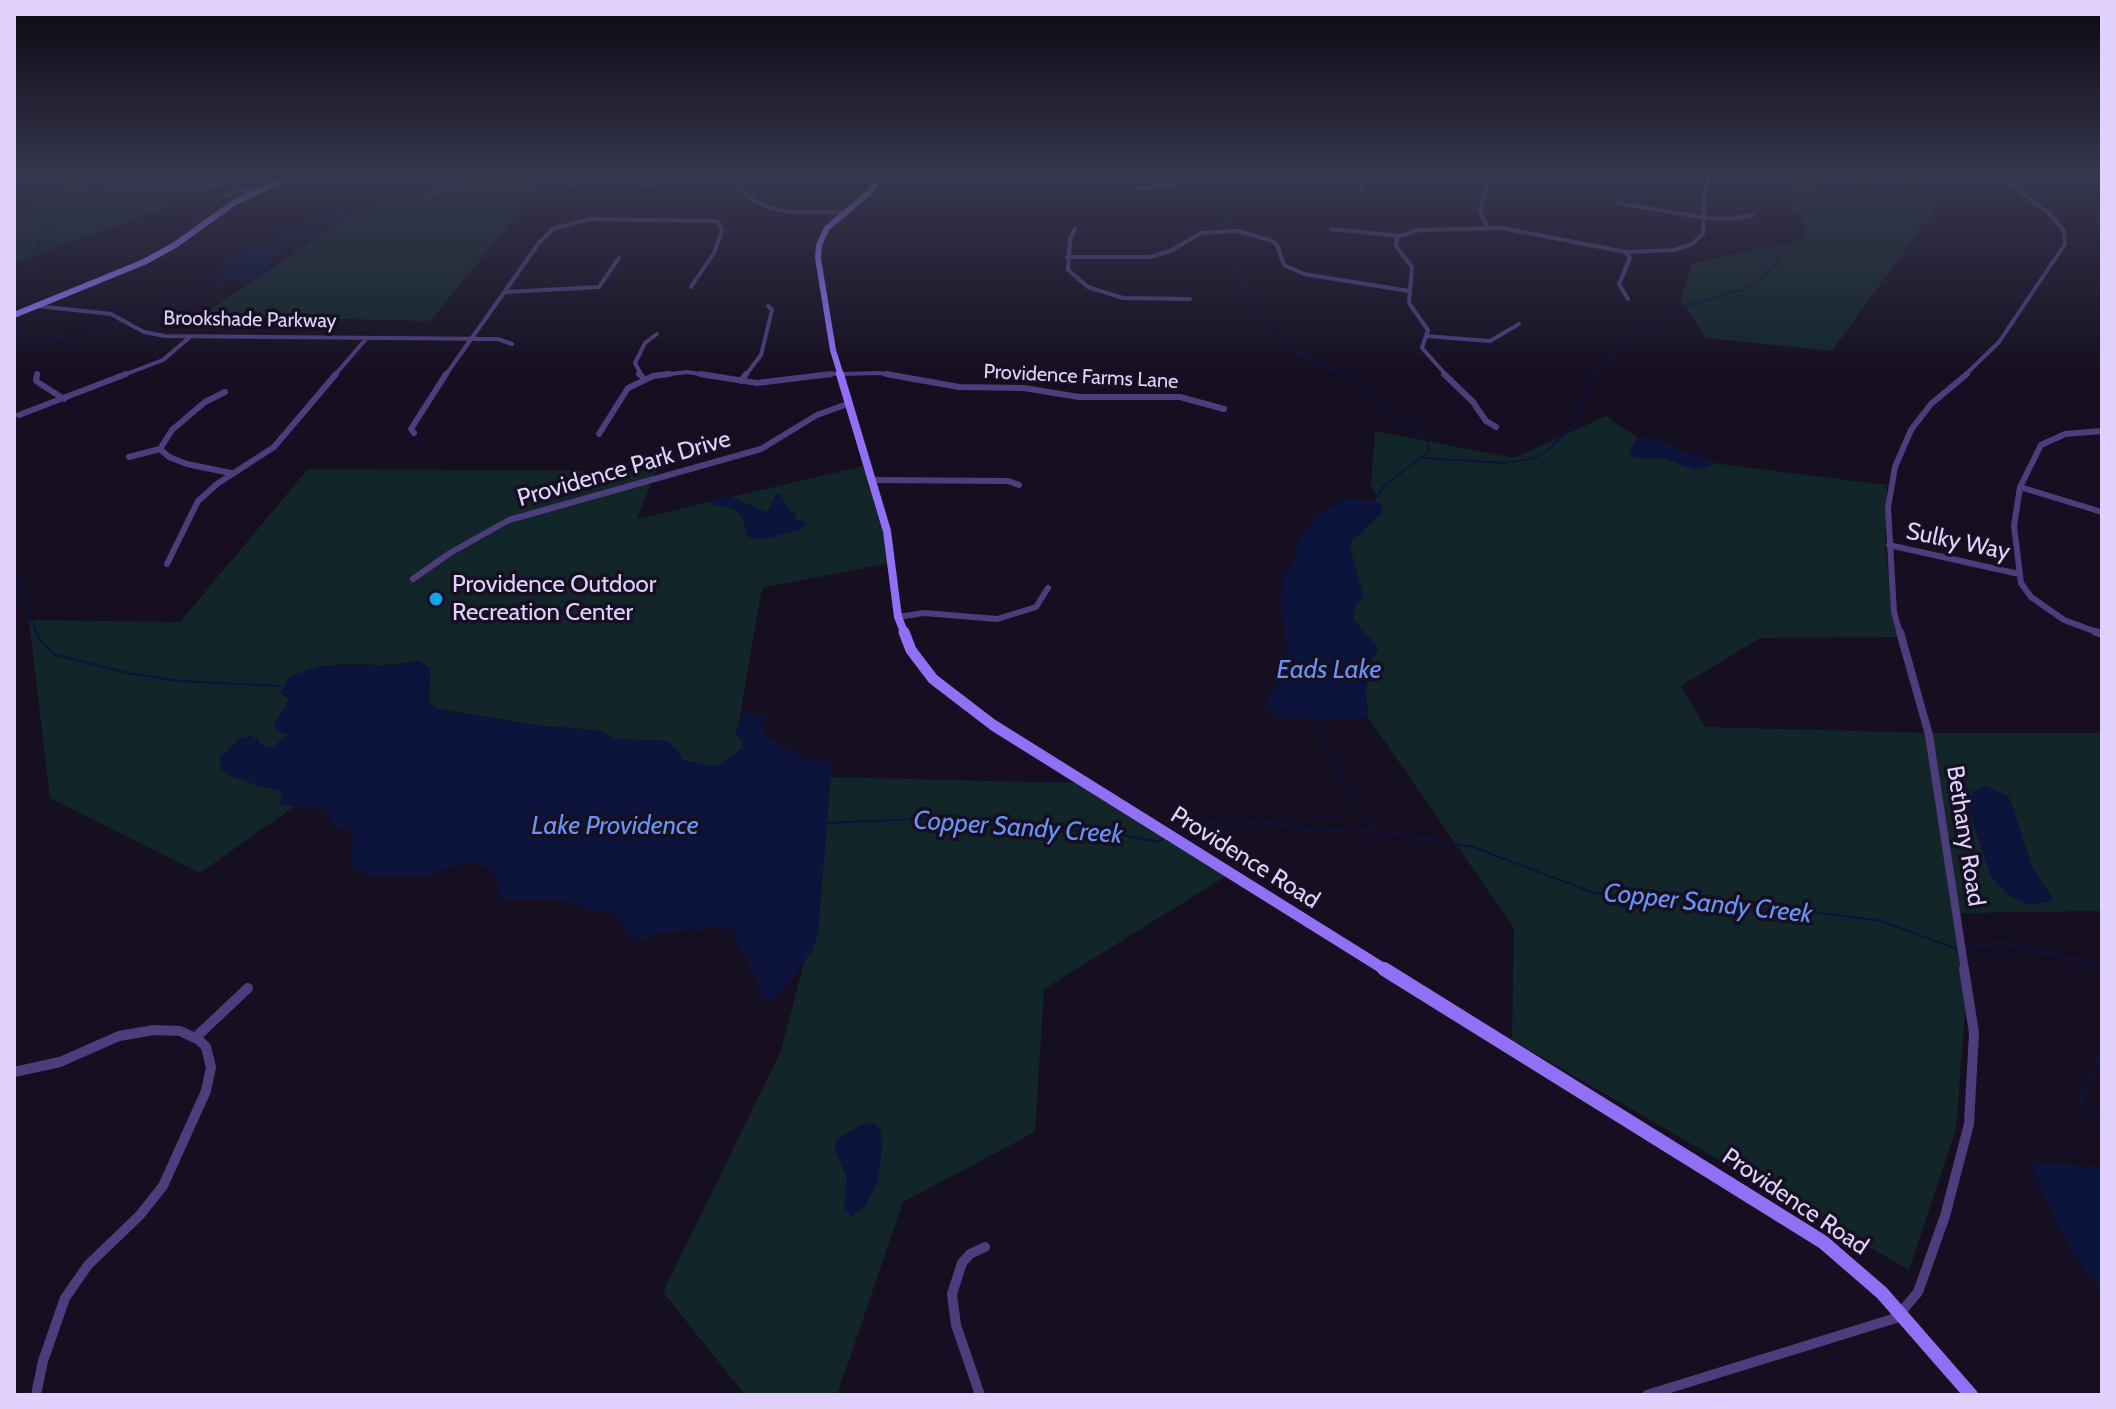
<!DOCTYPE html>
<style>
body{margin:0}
#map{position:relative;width:2116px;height:1409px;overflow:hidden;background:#160f21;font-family:Cabin,sans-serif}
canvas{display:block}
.frame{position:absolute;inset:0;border:16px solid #e0d2fc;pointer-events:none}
</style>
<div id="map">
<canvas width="2116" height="1409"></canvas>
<div class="frame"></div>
</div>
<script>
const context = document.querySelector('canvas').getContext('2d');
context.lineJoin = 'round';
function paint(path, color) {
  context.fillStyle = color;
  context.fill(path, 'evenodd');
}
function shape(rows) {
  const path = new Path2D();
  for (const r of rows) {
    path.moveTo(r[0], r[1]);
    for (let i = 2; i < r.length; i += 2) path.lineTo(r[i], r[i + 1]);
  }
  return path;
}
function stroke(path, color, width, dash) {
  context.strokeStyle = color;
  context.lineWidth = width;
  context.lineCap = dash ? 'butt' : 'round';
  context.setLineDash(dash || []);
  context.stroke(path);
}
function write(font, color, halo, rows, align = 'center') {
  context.font = font + ' Cabin,sans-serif';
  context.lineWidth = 7;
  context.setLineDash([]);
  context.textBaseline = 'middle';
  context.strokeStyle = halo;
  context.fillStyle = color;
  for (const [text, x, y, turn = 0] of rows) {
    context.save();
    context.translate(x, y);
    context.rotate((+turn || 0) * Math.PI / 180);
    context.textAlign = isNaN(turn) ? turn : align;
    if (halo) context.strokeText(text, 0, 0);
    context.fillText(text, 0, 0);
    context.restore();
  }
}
paint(shape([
 [74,178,247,178,14,263,14,215],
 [461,178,547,178,430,321,201,316,367,204],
 [1762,178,1819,178,1814,183,1851,195,1850,187,1874,187,1895,194,1920,197,1922,194,1903,185,1846,178,1912,178,1940,201,1832,351,1706,338,1680,300,1692,263,1806,239,1801,215],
 [1606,416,1665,457,1887,485,1885,547,1898,637,1760,638,1681,686,1705,727,1931,733,2102,733,2102,911,1960,913,1967,985,1956,1129,1909,1270,1512,1040,1514,928,1363,710,1364,634,1351,615,1350,516,1377,497,1371,486,1375,431,1514,458],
 [868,465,890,563,762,588,739,721,743,748,716,767,682,760,667,741,616,739,597,730,540,726,437,709,429,701,428,681,419,661,385,665,341,664,333,665,289,699,286,706,289,733,280,743,272,748,261,745,257,738,220,758,222,764,259,786,279,790,282,795,280,804,295,806,200,873,50,798,29,620,180,622,308,469,656,471,637,519],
 [821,777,1079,783,1231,873,1044,989,1035,1132,903,1202,837,1395,745,1395,663,1292,781,1051,811,936,825,840]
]), '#12262a');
paint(shape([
 [356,203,346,214,306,239,294,243,269,240],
 [266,244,287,248,270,262,266,273,257,279,242,280,215,277,236,254],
 [1648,437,1708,460,1712,465,1696,470,1665,459,1636,458,1629,454,1635,441],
 [776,494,781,495,789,510,796,514,795,519,807,523,802,529,761,540,748,537,742,516,733,509,712,504,710,500,729,496,767,512],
 [1346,499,1380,502,1383,512,1352,541,1351,551,1364,596,1356,605,1353,619,1378,647,1378,652,1369,663,1370,676,1366,688,1368,712,1365,718,1353,719,1279,718,1266,706,1289,662,1280,600,1284,574,1291,567,1299,540,1315,517],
 [419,661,431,668,429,701,437,709,540,726,597,730,616,739,667,741,679,752,682,760,716,767,743,748,743,742,735,735,742,715,750,713,767,716,761,724,767,736,806,760,832,761,818,935,812,951,787,985,774,999,763,998,754,972,736,944,735,931,724,927,662,932,640,941,628,933,613,913,588,910,573,903,550,899,504,900,500,896,494,871,483,866,465,862,426,876,396,877,373,876,354,870,351,863,354,836,350,831,333,827,326,811,280,804,282,795,279,790,259,786,228,775,221,769,220,758,240,738,252,735,261,745,272,748,288,734,279,732,273,726,289,700,280,693,290,676,320,666,385,665],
 [1986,786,2008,796,2011,801,2033,868,2052,897,2051,902,2028,905,2008,895,1991,877,1968,808,1973,791],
 [874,1123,881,1131,882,1149,878,1181,865,1207,851,1217,844,1208,847,1179,835,1149,837,1139,863,1124],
 [2036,1162,2102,1168,2102,1291,2079,1262,2060,1230,2032,1167]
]), '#0d143c');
stroke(shape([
 [1221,178,1234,198,1225,218,1224,241,1258,319,1276,339,1345,377,1426,438,1429,451,1383,487,1374,501],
 [356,203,364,197,384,192],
 [277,245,281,242],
 [22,308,42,232,107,178],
 [132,319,228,278],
 [14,335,21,314],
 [14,350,121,323],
 [1422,458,1504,463,1535,458,1547,451,1577,422,1588,380,1632,337,1672,310,1748,288,1771,270,1778,260,1778,251,1793,241,1814,216,1777,178],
 [14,583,31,602,29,614,39,639,53,654,127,673,180,681,281,686],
 [1317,717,1318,727,1340,775,1371,830],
 [825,823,944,818,1031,830,1103,831,1158,842,1163,839],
 [1173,832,1188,824,1225,820,1286,824,1303,830,1389,832,1473,847,1594,893,1698,906,1813,912,1881,921,1957,949],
 [1963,950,2000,942,2102,966]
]), '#0d143c', 2);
stroke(shape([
 [2102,1050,2080,1100,2102,1122]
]), '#0d143c', 3);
stroke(shape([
 [731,178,755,201,770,208,790,212,844,212],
 [1361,178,1364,188,1361,191],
 [1479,178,1486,187,1480,211,1488,229],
 [1837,178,1838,181],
 [14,183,46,178],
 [831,183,835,178],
 [120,184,220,184,250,178],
 [643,185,719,178],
 [569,186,576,178],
 [1139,188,1174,185,1187,178],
 [224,196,238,191,258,190],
 [428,196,444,186,479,178],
 [1618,203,1705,218,1731,219,1753,215],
 [1075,229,1070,239,1068,270,1088,287,1123,298,1190,299],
 [1331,229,1399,236],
 [1624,251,1630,258,1619,284,1628,299],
 [1067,257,1150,257,1170,251,1201,233,1239,231,1272,241,1277,245,1284,265,1304,274,1409,291],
 [506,292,599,287,619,258],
 [37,306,111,314,144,332,165,336,498,339,512,344],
 [1426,336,1490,341,1519,324],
 [841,374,880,373,897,376],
 [121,376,163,360,190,337],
 [334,376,366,339],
 [445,376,539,243,553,229,590,219,718,221,722,231,714,253,691,287],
 [642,376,635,363,645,343,657,334],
 [653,376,687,372,713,376],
 [745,376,761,355,772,310,768,306],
 [815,376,840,373],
 [1447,376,1422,348,1428,330,1409,303,1412,267,1396,246,1397,237,1419,230,1502,228,1626,252,1674,250,1692,244,1703,234,1704,190,1708,181],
 [1964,376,1999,342,2065,244,2064,231,2051,215,2002,178]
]), '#4e3d7c', 4);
stroke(shape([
 [37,374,36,381,64,399],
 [639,374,645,379],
 [700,374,757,383,831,374],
 [886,374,959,387,1024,388,1079,397,1180,397,1224,409],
 [1444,374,1473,402,1486,421,1496,427],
 [741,381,746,374],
 [225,392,205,402,172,430,160,449,169,457,187,464,231,473],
 [19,415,126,374],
 [414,433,411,429,446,374],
 [599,434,628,388,653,376,669,374],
 [129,457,160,449],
 [872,480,1008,481,1019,485],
 [2020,487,2102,512],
 [1889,545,2019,574],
 [167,564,198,501,217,484,274,447,336,374],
 [413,579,450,553,509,520,761,449,817,415,850,403],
 [898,617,924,613,997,619,1036,607,1048,588],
 [1900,634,1894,612,1888,508,1895,467,1911,430,1931,404,1967,374],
 [2102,634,2064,620,2031,597,2021,583,2014,526,2020,487,2041,445,2065,434,2102,431]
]), '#4e3d7c', 6);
stroke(shape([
 [1900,632,1929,735,1965,971],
 [2096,632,2102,634]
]), '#4e3d7c', 8);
stroke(shape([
 [195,1038,248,988],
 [14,1072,60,1062,119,1036,154,1030,180,1031,199,1040,206,1047,211,1067,206,1091,163,1186,140,1215,88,1265,65,1298,43,1361,36,1395],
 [980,1395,956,1325,952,1294,962,1263,970,1254,985,1247],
 [1647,1395,1896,1318,1918,1292,1945,1216,1969,1124,1974,1033,1964,969]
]), '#4e3d7c', 10);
stroke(shape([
 [14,315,144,262,175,245,235,202,286,178],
 [841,376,833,350,818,258,819,245,827,228,870,192,880,178]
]), '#9170f5', 6);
stroke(shape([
 [840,374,887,531,898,617,905,634]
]), '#9170f5', 8);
stroke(shape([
 [904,632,911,650,933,679,993,725,1387,971]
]), '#9170f5', 11);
stroke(shape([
 [1384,969,1823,1242,1882,1293,1971,1395]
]), '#9170f5', 14);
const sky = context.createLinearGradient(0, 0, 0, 375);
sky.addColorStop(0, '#0c0812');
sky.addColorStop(0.47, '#36374e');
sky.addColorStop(1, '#36374e00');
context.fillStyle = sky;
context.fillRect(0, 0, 2116, 375);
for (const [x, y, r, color] of [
 [436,599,8,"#11a3e9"]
]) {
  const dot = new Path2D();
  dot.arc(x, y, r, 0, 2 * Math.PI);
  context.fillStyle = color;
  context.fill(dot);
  stroke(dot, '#160f21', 3);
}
write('20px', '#e0d2fc', '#160f21', [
 ["Brookshade Parkway",250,320,1],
 ["Providence Farms Lane",1081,377,3]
]);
write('24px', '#e0d2fc', '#160f21', [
 ["Providence Park Drive",624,469,-16],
 ["Sulky Way",1958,542,12],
 ["Bethany Road",1965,836,81],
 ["Providence Road",1245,858,32],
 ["Providence Road",1795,1202,34]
]);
write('24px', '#e0d2fc', '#160f21', [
 ["Providence Outdoor",452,585],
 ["Recreation Center",452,613]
], 'left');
write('italic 26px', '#6794f4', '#160f21', [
 ["Eads Lake",1329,670],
 ["Lake Providence",615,826],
 ["Copper Sandy Creek",1018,828,4],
 ["Copper Sandy Creek",1708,904,6]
]);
</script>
